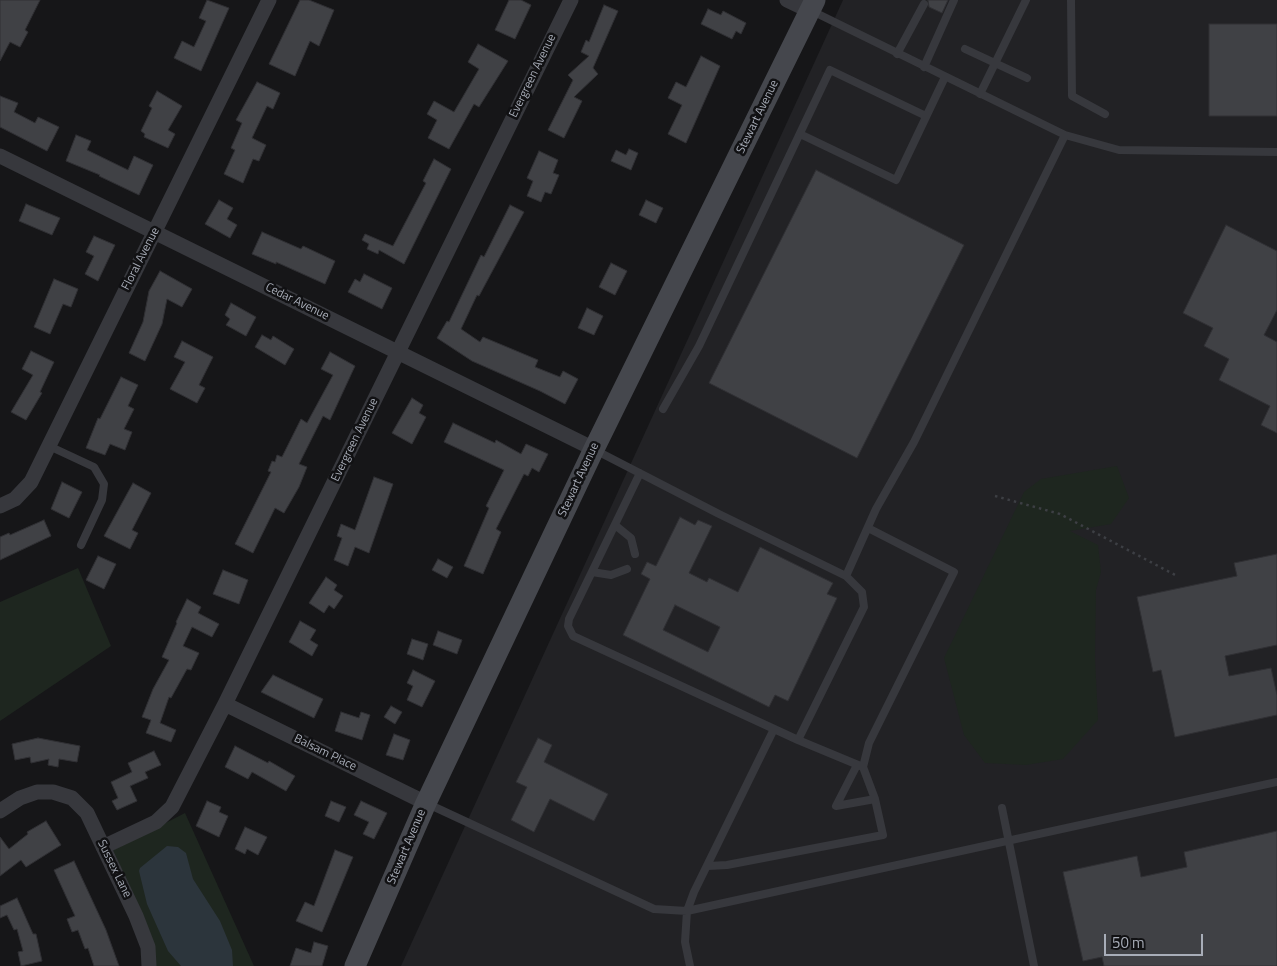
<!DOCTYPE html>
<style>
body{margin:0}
#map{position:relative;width:1277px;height:966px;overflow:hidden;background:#161618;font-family:"Titillium Web",sans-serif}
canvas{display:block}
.scale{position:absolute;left:1104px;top:934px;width:99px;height:22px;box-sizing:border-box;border:2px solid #a8adb8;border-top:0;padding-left:6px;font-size:15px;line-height:18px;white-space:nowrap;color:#a8adb8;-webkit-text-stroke:4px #111113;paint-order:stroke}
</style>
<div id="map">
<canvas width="1277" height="966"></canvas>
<div class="scale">50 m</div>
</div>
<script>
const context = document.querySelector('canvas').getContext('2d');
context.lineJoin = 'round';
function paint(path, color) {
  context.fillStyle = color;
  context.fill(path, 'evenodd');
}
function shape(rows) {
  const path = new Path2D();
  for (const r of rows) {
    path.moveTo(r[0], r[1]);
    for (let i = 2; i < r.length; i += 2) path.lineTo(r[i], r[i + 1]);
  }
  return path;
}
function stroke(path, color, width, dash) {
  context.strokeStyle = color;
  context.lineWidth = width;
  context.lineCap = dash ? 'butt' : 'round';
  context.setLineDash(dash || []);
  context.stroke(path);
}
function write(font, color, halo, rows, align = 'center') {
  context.font = font + ' "Titillium Web",sans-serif';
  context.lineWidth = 5;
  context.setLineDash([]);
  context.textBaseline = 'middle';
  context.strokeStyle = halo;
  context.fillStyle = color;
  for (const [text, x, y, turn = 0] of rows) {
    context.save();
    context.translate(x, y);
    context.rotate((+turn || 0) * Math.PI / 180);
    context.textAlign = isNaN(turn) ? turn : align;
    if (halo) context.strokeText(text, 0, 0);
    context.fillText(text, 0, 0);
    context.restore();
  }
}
paint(shape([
 [843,0,1277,0,1277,966,401,966]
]), '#222225');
paint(shape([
 [1117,466,1129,498,1111,524,1070,531,1098,545,1101,572,1096,590,1095,658,1098,720,1063,759,1026,765,985,763,964,735,944,658,1024,492,1041,479],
 [78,568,111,646,0,721,0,602],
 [185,813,254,966,155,966,153,941,113,850]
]), '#1e261f');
paint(shape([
 [167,846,178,847,186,853,193,879,220,921,232,950,233,966,181,966,168,951,147,904,139,871,140,868]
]), '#2c353c');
const building = shape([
 [0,0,40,0,25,30,28,32,20,47,10,42,0,61,0,0],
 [207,0,229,8,201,71,174,58,182,41,194,47,206,21,199,18,207,0],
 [300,0,309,0,334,10,319,46,310,41,295,76,269,64,300,0],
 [509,0,521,0,531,5,515,39,495,30,509,0],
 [928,0,948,0,942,13,929,7,928,0],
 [604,5,618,11,593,68,598,74,574,97,582,101,564,138,548,130,573,80,568,75,589,56,581,52,586,40,589,42,604,5],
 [708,9,721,15,723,11,746,23,741,34,736,31,732,39,701,24,708,9],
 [1209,24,1277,24,1277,116,1209,116,1209,24],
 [478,44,508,61,479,107,474,104,449,149,428,138,437,120,427,114,434,101,454,112,479,69,468,62,478,44],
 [701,56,720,66,686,143,668,134,682,105,668,98,676,82,686,87,701,56],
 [257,82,280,93,273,109,267,106,252,138,266,145,259,161,253,159,243,183,224,174,235,150,231,148,242,123,236,120,257,82],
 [157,91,182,106,168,130,175,134,168,148,144,137,145,134,141,131,152,108,149,106,157,91],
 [0,96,18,103,14,112,35,123,38,117,59,127,47,151,0,127,0,96],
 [76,135,91,141,87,150,128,170,134,156,153,165,139,195,99,176,100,175,66,161,76,135],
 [629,149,638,153,631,170,611,161,616,150,626,155,629,149],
 [539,151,558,160,553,173,559,175,551,194,545,192,541,202,527,196,533,181,527,178,539,151],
 [434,159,451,169,404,264,379,250,378,254,367,249,369,244,362,240,365,234,393,246,426,183,423,181,434,159],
 [816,170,964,245,857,458,709,383,816,170],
 [219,200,233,208,227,219,237,225,230,238,205,224,219,200],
 [646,200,663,208,656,223,639,215,646,200],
 [26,204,60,218,52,235,19,221,26,204],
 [510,205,524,212,479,296,477,295,461,329,480,342,483,337,538,360,535,367,560,377,563,371,578,379,565,404,540,391,472,361,437,338,447,321,449,322,481,255,484,257,510,205],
 [1226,225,1277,251,1277,310,1264,335,1277,342,1277,433,1261,425,1270,406,1219,380,1229,359,1204,346,1213,328,1183,313,1226,225],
 [262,232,301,249,303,246,335,261,325,284,276,262,276,264,252,254,262,232],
 [94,236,115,245,98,281,85,274,94,256,86,252,94,236],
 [611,263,627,271,615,295,599,287,611,263],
 [160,271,192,289,182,307,167,299,162,324,145,361,129,353,143,322,149,291,160,271],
 [364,274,392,288,382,309,348,292,355,279,360,282,364,274],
 [54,279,78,289,71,307,63,304,50,334,34,327,54,279],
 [231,303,256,317,246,336,226,325,230,319,225,315,231,303],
 [587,308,603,316,594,335,578,328,587,308],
 [262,335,271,340,273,336,294,349,285,365,255,347,262,335],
 [182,341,213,357,199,385,205,388,197,403,170,389,185,362,174,357,182,341],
 [31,351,54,362,40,392,42,393,26,420,11,412,33,375,22,369,31,351],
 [330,352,355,366,330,420,323,416,299,464,307,467,299,487,284,513,275,508,253,553,235,544,271,472,268,471,272,461,275,462,277,455,282,457,301,419,307,423,333,375,321,369,330,352],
 [121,377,138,385,128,406,134,409,124,429,132,432,125,450,110,444,105,455,86,448,98,418,100,419,121,377],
 [412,398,423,405,419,413,426,417,412,444,392,433,412,398],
 [453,423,495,443,496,440,521,454,526,444,548,454,539,472,532,468,528,476,524,474,496,529,501,532,483,574,464,566,489,508,486,506,504,470,444,442,453,423],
 [374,477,393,484,369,553,355,547,348,566,334,560,342,538,337,536,341,524,355,530,374,477],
 [62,482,82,492,69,518,51,509,62,482],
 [133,483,151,493,132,530,138,533,130,549,104,536,133,483],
 [680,517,695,525,698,520,712,526,689,573,707,582,709,578,738,592,760,547,833,583,827,594,837,598,788,701,775,695,769,707,623,635,650,579,641,574,647,562,656,566,680,517],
 [675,605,720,627,708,652,663,630,675,605],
 [44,520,51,536,0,560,0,537,9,533,10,535,44,520],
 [1277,554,1277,645,1225,656,1229,676,1271,668,1277,695,1277,715,1175,737,1161,670,1153,672,1137,597,1237,576,1234,563,1277,554],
 [98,556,116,564,104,589,86,580,98,556],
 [438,559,453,567,447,578,432,570,438,559],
 [223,570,248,580,239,604,213,594,223,570],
 [326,577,337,585,334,590,343,596,334,609,329,605,324,613,309,603,326,577],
 [187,599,201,607,198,613,219,624,212,637,192,627,183,646,199,653,191,670,187,669,171,698,169,697,160,723,176,730,171,742,146,733,151,720,142,717,153,689,169,660,162,657,177,623,176,622,187,599],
 [300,621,316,630,310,640,318,645,312,656,289,642,300,621],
 [438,631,462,640,457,654,433,645,438,631],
 [412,639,428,644,423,660,407,654,412,639],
 [413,670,435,681,422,707,407,700,413,686,407,683,413,670],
 [273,675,323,699,314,718,261,692,273,675],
 [391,706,402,712,395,724,384,717,391,706],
 [341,712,359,718,361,712,370,715,362,740,335,731,341,712],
 [394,734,410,740,403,760,386,755,394,734],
 [38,738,80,746,77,762,59,759,58,767,48,765,49,759,31,763,30,757,15,760,12,744,38,738],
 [538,738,552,745,544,762,608,794,594,821,550,799,534,832,511,820,527,787,516,782,538,738],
 [235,746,268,763,269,761,295,776,286,791,252,772,248,779,225,767,235,746],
 [154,751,161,765,145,772,148,778,130,786,137,801,117,810,112,801,118,798,111,782,132,772,128,763,154,751],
 [207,801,221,807,219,812,228,816,219,837,196,826,207,801],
 [331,801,346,807,339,822,325,816,331,801],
 [361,801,387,813,374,839,363,834,369,822,354,815,361,801],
 [46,821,61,845,26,867,21,860,0,876,0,837,9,849,28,834,27,832,46,821],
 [245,827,267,837,258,855,247,849,245,854,235,849,245,827],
 [1277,831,1277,966,1104,966,1102,957,1083,961,1063,872,1137,856,1141,877,1187,867,1184,852,1277,831],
 [335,850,353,857,322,932,296,921,305,902,314,906,335,850],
 [74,861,106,930,119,966,94,966,88,948,85,949,78,930,72,932,67,919,75,916,54,870,74,861],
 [17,898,33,934,36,934,42,961,21,966,18,952,23,951,17,929,14,930,7,915,0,918,0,906,17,898],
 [314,942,328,946,322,966,290,966,296,948,311,953,314,942]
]);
paint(building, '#404145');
stroke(building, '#303034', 1);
stroke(shape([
 [995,496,1060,514,1177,576]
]), '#3d3f44', 2.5, [2.5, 4]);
stroke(shape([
 [1071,0,1072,96,1105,114],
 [812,11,1065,135,1119,150,1277,152],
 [965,49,1027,78],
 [897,54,924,4],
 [924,67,954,0],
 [980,94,1026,0],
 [800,134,896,180,945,77],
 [663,409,699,346,830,70,926,116],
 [49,446,94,467,104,484,102,500,81,545],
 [595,450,719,514,846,576,862,592,864,607,798,740],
 [640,473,569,619,568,626,573,636,798,740,863,767,869,743,954,572,868,528],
 [615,525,631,538,635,554],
 [592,572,611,575,627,569],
 [846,576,876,509,914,442,1065,135],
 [857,765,836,806,875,799],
 [428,804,654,909,687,911,1277,782],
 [1002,808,1034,966],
 [708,866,727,865,883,835,875,799,863,767],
 [690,966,685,942,687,911,694,892,774,729]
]), '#37383d', 8);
stroke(shape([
 [787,0,810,11],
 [0,156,594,449],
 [0,506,15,499,31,482,269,0],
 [225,704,426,803],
 [0,811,20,798,37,792,53,792,72,798,87,813,136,916,148,947,149,966],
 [103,847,156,822,172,807,225,704,571,0]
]), '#37383d', 15);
stroke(shape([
 [355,966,426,803,594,449,815,0]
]), '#45474d', 21);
write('12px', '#a8adb8', '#111113', [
 ["Evergreen Avenue",533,76,-64],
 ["Stewart Avenue",758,117,-64],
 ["Floral Avenue",141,259,-63],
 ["Cedar Avenue",297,302,26],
 ["Evergreen Avenue",355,440,-64],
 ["Stewart Avenue",579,480,-65],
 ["Balsam Place",325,753,26],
 ["Stewart Avenue",407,847,-67],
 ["Sussex Lane",114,869,64]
]);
</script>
